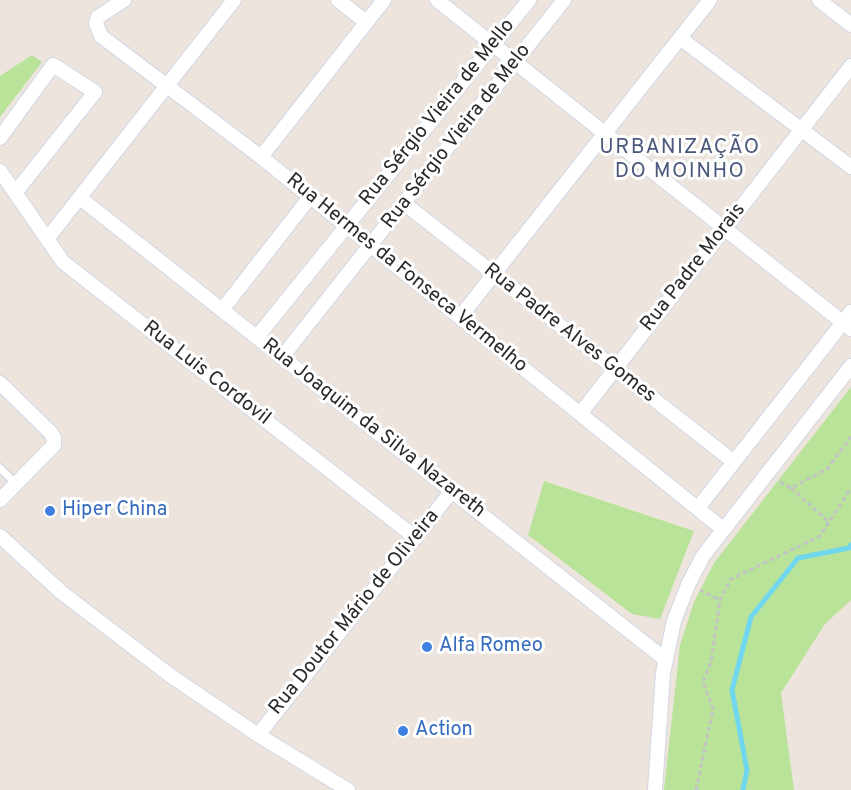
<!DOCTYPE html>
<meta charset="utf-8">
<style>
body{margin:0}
canvas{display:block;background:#ece4dd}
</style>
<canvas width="851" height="790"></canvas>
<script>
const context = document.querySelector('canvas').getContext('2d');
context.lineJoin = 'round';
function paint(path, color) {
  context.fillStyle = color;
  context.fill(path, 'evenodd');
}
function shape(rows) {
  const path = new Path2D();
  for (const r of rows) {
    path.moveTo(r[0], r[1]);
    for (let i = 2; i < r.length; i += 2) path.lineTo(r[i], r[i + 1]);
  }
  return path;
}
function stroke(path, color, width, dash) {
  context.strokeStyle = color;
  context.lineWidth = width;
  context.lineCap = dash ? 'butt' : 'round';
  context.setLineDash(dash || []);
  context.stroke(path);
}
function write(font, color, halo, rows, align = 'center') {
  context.font = font + ' Overpass,sans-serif';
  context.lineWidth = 6;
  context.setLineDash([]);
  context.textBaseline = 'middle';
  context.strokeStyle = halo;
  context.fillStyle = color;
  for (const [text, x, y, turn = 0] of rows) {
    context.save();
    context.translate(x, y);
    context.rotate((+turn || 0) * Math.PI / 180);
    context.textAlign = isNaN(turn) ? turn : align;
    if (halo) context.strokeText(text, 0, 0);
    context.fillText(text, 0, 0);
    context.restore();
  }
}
paint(shape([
 [32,55,42,62,0,117,0,76],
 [851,387,851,600,825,624,781,693,794,790,664,790,680,645,694,602,714,563],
 [544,481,694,531,660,619,632,614,528,535]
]), '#b8e399');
stroke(shape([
 [743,790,747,770,732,690,751,617,798,558,849,548,851,545]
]), '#70d7ee', 5);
const lane = shape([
 [0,468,16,484]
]);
const street = shape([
 [124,0,98,17,96,23,101,36,261,157,723,529],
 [338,0,366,22],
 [437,0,851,329],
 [819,0,851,25],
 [680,38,851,167],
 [0,138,53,65,95,92,15,193],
 [261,157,384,0],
 [0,171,63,262,416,538],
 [80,198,666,660],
 [405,204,734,462],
 [47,239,234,0],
 [222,310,310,197],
 [460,317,710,0],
 [257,337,529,0],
 [282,357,564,0],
 [0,383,50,432,54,438,54,445,0,500],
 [580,414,851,66],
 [698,508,851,312],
 [0,536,61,592,171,676,258,735,348,790],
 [258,735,452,491],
 [655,790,663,673,674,621,688,585,703,556,851,366]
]);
stroke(lane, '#d2d7e3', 10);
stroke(street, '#d2d7e3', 16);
stroke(shape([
 [780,482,791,488,827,469,851,437],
 [791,488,829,522],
 [700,590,720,600],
 [696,790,713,709,703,682,711,662,720,600,731,579,820,536,851,488]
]), '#c3c3c3', 3, [4.5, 3]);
stroke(lane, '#fff', 7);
stroke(street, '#fff', 14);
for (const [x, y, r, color] of [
 [50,511,6,"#3f7fe0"],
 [427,647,6,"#3f7fe0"],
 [403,731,6,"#3f7fe0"]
]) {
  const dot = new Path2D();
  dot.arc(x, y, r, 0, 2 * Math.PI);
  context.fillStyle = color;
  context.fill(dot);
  stroke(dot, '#fff', 2);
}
write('20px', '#2a2a2a', '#fff', [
 ["Rua Sérgio Vieira de Mello",438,113,-51],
 ["Rua Sérgio Vieira de Melo",457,137,-52],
 ["Rua Padre Morais",694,268,-52],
 ["Rua Hermes da Fonseca Vermelho",406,274,39],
 ["Rua Padre Alves Gomes",569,334,38],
 ["Rua Luis Cordovil",206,374,38],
 ["Rua Joaquim da Silva Nazareth",373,429,38],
 ["Rua Doutor Mário de Oliveira",355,613,-51]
]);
write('20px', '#366cbe', '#fff', [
 ["Hiper China",62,511],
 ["Alfa Romeo",439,647],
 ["Action",415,731]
], 'left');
context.letterSpacing = '1.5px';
write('21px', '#4b587b', '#fff', [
 ["URBANIZAÇÃO",680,149],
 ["DO MOINHO",680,173]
]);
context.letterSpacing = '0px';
</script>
